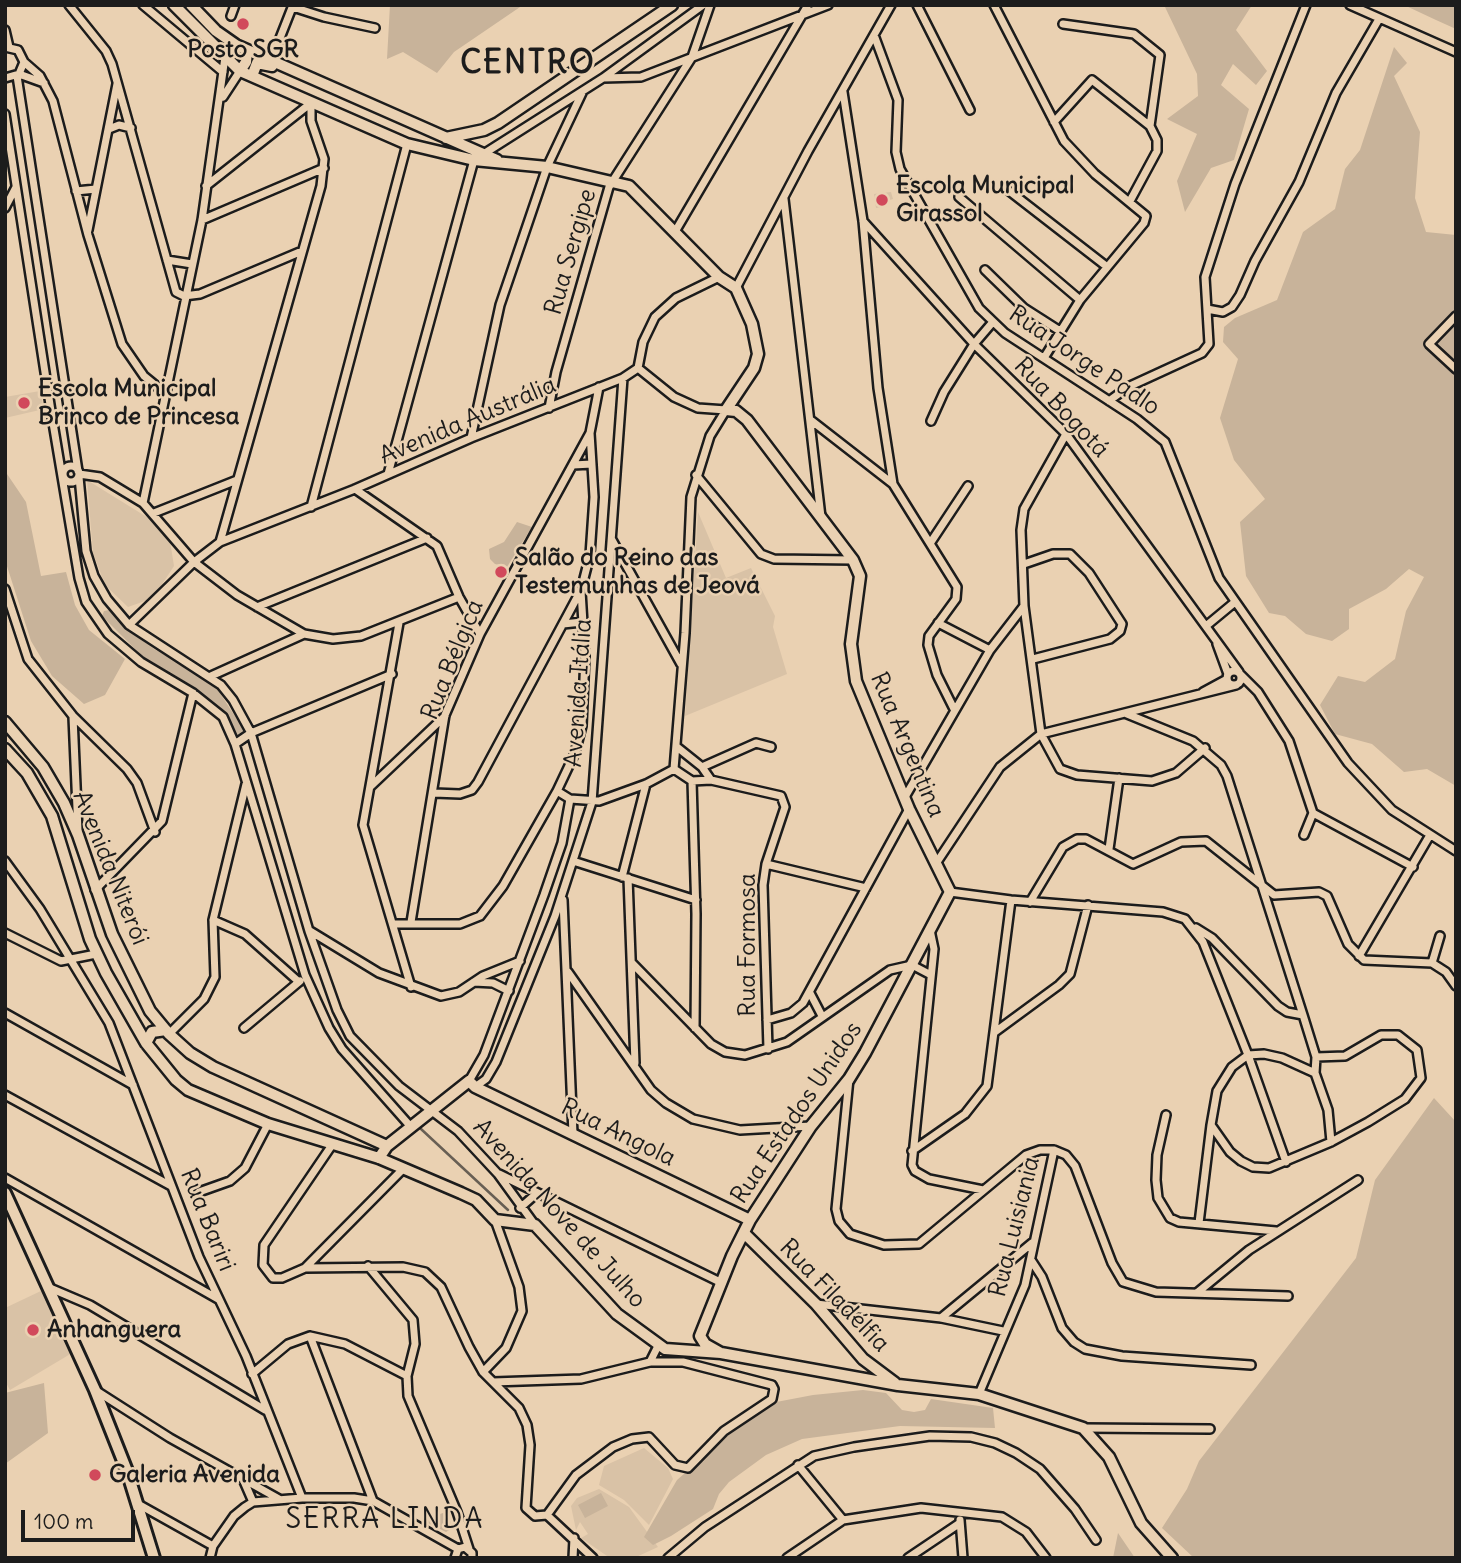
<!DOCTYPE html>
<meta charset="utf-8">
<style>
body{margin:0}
#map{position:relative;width:1461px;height:1563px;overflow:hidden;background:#ead1b2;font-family:Delius,sans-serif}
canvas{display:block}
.frame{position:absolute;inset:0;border:7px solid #1c1c1c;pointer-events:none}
.scale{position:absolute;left:21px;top:1510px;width:114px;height:32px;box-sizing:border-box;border:4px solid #1c1c1c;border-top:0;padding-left:9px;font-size:21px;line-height:24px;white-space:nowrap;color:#1c1c1c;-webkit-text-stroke:5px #ead1b2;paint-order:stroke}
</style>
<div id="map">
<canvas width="1461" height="1563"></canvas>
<div class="frame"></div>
<div class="scale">100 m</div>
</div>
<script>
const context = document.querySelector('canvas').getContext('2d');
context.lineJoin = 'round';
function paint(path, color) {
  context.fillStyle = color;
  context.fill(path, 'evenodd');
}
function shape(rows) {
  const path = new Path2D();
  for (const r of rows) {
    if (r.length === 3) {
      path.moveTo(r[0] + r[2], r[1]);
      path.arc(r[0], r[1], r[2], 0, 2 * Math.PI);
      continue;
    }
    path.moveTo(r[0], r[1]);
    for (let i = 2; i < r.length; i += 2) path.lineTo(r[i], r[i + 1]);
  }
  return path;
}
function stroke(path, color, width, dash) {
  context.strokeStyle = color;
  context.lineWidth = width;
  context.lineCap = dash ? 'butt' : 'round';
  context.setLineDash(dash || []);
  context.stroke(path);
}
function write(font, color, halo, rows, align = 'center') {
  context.font = font + ' Delius,sans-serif';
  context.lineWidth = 5;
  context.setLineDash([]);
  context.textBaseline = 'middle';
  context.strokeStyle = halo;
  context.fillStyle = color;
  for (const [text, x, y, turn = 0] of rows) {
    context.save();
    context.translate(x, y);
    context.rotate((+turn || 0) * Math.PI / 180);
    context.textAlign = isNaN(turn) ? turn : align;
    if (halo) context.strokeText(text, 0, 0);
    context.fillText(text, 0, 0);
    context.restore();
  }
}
paint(shape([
 [891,192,893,199,887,201,887,206,876,208,874,194],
 [40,391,44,409,5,418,5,397],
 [87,480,150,519,170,541,174,566,157,592,145,601,128,607,105,585,93,553],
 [698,512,726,578,751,568,775,616,773,627,787,674,685,716],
 [43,1290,72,1353,10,1390,5,1381,5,1308],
 [644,1448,668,1468,673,1479,649,1525,624,1500,599,1485,604,1466],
 [599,1489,629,1507,658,1547,634,1558,610,1558,581,1538,588,1534,580,1522,576,1530,571,1506,577,1498]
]), '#d9c2a6');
paint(shape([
 [390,5,523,5,454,52,437,73,403,52,387,59],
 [1152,5,1252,5,1236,30,1267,71,1256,85,1233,64,1221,85,1249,109,1234,160,1211,168,1185,212,1177,181,1197,134,1167,119,1198,96,1197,74,1165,7],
 [1404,5,1456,5,1456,29,1436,20],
 [1394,47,1407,63,1394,76,1420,132,1415,198,1426,232,1456,235,1456,786,1427,769,1404,772,1372,744,1335,734,1320,705,1338,676,1365,682,1395,659,1406,611,1424,577,1409,569,1386,589,1349,609,1349,629,1332,641,1306,634,1285,616,1269,613,1246,576,1240,522,1265,499,1234,460,1220,418,1238,359,1223,342,1224,327,1235,318,1277,300,1303,232,1335,209,1345,169,1360,150],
 [5,471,26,502,41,576,66,572,75,605,89,630,125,659,105,695,84,704,52,676,31,641,5,560],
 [517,522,532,527,507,567,495,564,490,559,489,549,504,542],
 [109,610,126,628,154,649,212,681,244,730,238,735,224,711,191,685,142,656,102,616,104,611],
 [1434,1098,1456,1122,1456,1558,1194,1558,1162,1528,1187,1489,1199,1461,1356,1258,1375,1180],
 [44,1383,48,1433,5,1464,5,1393],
 [863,1390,886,1393,902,1410,914,1412,925,1410,931,1399,993,1408,995,1428,900,1426,802,1439,766,1455,729,1482,719,1494,713,1509,671,1536,653,1545,644,1537,677,1480,741,1424,771,1403,813,1395],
 [601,1493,608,1506,585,1518,578,1505],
 [449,1511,451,1529,446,1532,422,1520],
 [1118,1533,1135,1558,1113,1558]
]), '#c8b39a');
stroke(shape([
 [421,1129,508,1210]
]), '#685f54', 2.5);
const minor = shape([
 [69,5,106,51,112,64,176,292,184,296,200,294,302,251],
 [143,5,223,72],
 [917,5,970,110],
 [994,5,1064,141,1095,174,1146,216,1144,223,1080,300,1044,358],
 [1350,5,1456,52],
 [293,7,324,17,375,28],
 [231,16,235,5],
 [1063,24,1134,34,1160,55,1150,126],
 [5,30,9,47],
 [874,35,898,100,896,152,900,169,979,308,1005,333,1137,419,1165,442,1219,578,1348,763,1392,810,1456,851],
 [5,47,18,50,24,62,19,74,5,78],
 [271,61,293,5],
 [24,62,40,76,53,101,88,235,122,344,144,376,166,394],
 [19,74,44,83],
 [17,76,78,471],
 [603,78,641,77,828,5],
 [843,92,863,221,878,388,893,484],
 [223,97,240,71],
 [5,114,51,411,79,578,86,602,108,634,141,662,193,693,223,717,235,744,305,975,329,1028,342,1049,411,1127],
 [1054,122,1092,80,1150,126,1157,140,1157,151,1130,201],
 [109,129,119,125,131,128],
 [206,186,311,103],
 [1008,190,1106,266],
 [76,191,96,189],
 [959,197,1080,300],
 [784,199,821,517],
 [5,208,16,187],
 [202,220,324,168],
 [863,221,974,344,1066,434,1239,672],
 [88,230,117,84],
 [676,230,808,5],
 [167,260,192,264],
 [985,270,1024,308,1060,331],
 [736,288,808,151,891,5],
 [1207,309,1223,312,1232,307,1240,295,1255,261,1299,182,1336,93,1379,19],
 [1456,316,1429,344,1456,369],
 [638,368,643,342,655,317,676,298,719,277],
 [638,368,674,397,698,408,726,410],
 [1109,401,1128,387,1202,353,1209,344,1205,277,1235,184,1306,5],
 [549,408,556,372,609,187,692,57,710,5],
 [812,421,893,484,957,587,956,599,929,636,928,645,937,675,954,709],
 [931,421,944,392,974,344,992,323],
 [471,438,500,305,547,167,582,93],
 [573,465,592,464],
 [71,474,8],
 [79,474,100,477,143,503,194,562,237,595,304,634,333,639,361,636,459,597],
 [388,474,474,160,603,78,703,5],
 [696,475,761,554,774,559,853,560],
 [79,477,86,551,94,576,107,599,129,625,221,685,233,700,251,733,309,931,337,1010,350,1036,399,1086,458,1131,498,1174,535,1225],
 [355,489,437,546,459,597,480,634],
 [143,503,202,220,225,57],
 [311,507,407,144],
 [154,513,237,480],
 [612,540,681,664],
 [220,542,321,186,324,159,311,121,311,103],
 [931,542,968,486],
 [1024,564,1053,554,1070,554,1089,573,1122,624,1120,631,1110,639,1033,659],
 [5,589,28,659,73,716,127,769,137,783,155,832],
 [1024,606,1041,734,1060,769,1077,775,1152,781,1176,773,1205,748],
 [257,607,427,538],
 [399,623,363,825,411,987],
 [938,623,990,650],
 [563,624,582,622],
 [129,625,194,562,220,542,355,489,471,438,623,378,638,368],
 [1206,626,1235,602],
 [1217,644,1228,674],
 [1234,678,7],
 [1241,675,1258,692,1289,741,1313,813,1413,867],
 [211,676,304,634],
 [1203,692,1227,679],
 [1127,714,1193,741,1221,765,1227,776,1303,1015],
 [73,717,78,831],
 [235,744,251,733,392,674],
 [677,747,702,767,711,780],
 [702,767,756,743,771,747],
 [674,769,685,633,691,497,710,436,726,410],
 [692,781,696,914,695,1028],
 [370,787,445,716],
 [557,791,570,799,599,801,646,784,674,769,692,781,711,780,781,796,785,807,766,864,763,885,768,1049],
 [434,793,460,794,472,790,478,782,581,590,590,555,594,497,590,433,599,387],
 [905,797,990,650,1024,606,1021,530,1024,509,1066,434],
 [1304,835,1313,813],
 [1109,849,1119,778],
 [5,861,40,909,109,1023,199,1257,246,1356,302,1498],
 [573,861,696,900],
 [937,862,1000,767,1041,734,1236,685],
 [766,864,866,888],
 [622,877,646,784],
 [628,878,635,1063],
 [95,890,162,821,193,693],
 [950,892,1011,900,1163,912,1185,919,1203,942,1248,1055,1286,1162],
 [563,900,573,1134],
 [1030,902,1063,847,1077,839,1086,839,1133,864,1181,842,1206,841,1274,895,1319,892,1327,896,1348,944,1364,960,1432,963,1446,972,1456,986],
 [213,920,245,934,299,982],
 [411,922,445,715,480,634,590,433],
 [393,924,460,924,480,916,503,886,557,791,575,753,582,726,585,656,581,591],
 [1196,928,1212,938,1278,1006,1287,1012,1303,1015,1316,1057,1315,1073],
 [930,930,934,949,912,1165,915,1171,929,1179,983,1190],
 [310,931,379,973,441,996,459,992,483,976,520,961],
 [5,933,61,961,96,954],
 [1359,956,1430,835],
 [632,963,711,1044,725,1052,745,1055,787,1042,890,970,912,965,931,975],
 [1432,963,1440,936],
 [568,972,651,1090,666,1103,693,1119,740,1130,811,1126],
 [474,982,493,983,509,991],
 [810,993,822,1016],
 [5,1013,133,1085],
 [767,1020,791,1013,803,1003,909,809],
 [244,1028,300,981],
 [995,1032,1059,985,1070,974,1088,905],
 [169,1034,204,999,215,977,213,920,246,784],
 [1316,1057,1345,1056,1381,1035,1398,1035,1417,1050,1421,1078,1405,1099,1368,1122,1331,1142,1269,1168,1253,1167,1241,1161,1230,1152,1211,1125,1217,1091,1232,1067,1248,1055,1264,1054,1282,1058,1315,1073,1328,1110,1331,1142],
 [849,1079,836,1209,839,1221,850,1234,884,1245,919,1244,1026,1155,1040,1150,1054,1150,1066,1155,1075,1166,1112,1263,1123,1282,1156,1292,1288,1296],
 [469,1081,484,1055,544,895,562,843,570,799],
 [475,1087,486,1079,496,1062,555,916,592,802,623,378],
 [5,1095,171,1186],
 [1166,1115,1157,1155,1156,1180,1158,1198,1170,1218,1179,1222,1276,1231],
 [332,1145,264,1245,263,1265,273,1278,282,1278,305,1268,403,1169],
 [912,1151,965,1114,987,1086,1011,900],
 [499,1174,722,1283],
 [5,1178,218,1299],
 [199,1192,230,1181,245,1168,268,1124],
 [520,1208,537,1193],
 [1199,1223,1211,1125],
 [1031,1260,1042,1277,1062,1328,1074,1342,1085,1349,1122,1356,1251,1365],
 [368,1266,413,1320,415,1344,407,1376],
 [305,1268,403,1267,425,1272,441,1287,469,1347,483,1372,493,1382,581,1379,650,1362,683,1362,772,1385,774,1389,772,1399,724,1431,688,1468,675,1465,649,1437,632,1439,613,1447,576,1475,547,1515],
 [50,1288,90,1305,265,1410],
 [1198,1292,1249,1250,1358,1180],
 [816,1304,941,1318,1003,1331],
 [941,1318,1032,1243],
 [310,1336,373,1501],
 [650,1362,658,1346],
 [483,1372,506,1348,522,1311,519,1287,495,1220],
 [252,1374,288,1344,310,1336,345,1344,407,1376,408,1396,457,1512,469,1549],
 [493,1382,519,1408,527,1425,530,1445,526,1508,535,1516,547,1515,593,1558],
 [95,1390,170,1438,279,1499],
 [979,1394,1025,1285,1054,1150],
 [1083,1428,1210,1429],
 [798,1465,843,1520],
 [243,1479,253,1502],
 [138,1504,213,1546],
 [960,1520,963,1558],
 [210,1558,213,1546,234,1516,245,1507,253,1502,302,1498,354,1498,373,1501,458,1549],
 [455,1558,458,1549,465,1547,472,1553,472,1558],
 [573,1558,574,1538],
 [668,1558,705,1527,814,1456,854,1447,930,1436,971,1437,995,1443,1016,1453,1040,1469,1075,1509,1096,1540],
 [787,1558,843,1520,921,1508,1002,1517,1026,1532,1046,1558],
 [908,1558,960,1523]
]);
const secondary = shape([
 [174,5,240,71,407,144,474,160,547,167,629,186,719,277,736,288,752,324,758,354,754,368,726,410,736,411,747,420,853,560,860,576,851,644,856,681,909,809,950,892,865,1053,849,1079,811,1126,750,1220,732,1256,700,1336,705,1344,721,1353],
 [191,5,216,31,236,45,497,160],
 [240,71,246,62,247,50],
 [252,76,257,63,272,66],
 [446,138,484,130,498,123,672,5],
 [5,722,43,767,64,803,78,835,112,934,150,1011,169,1034,190,1053,213,1067,387,1146],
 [5,749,27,773,52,816,90,939,106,973,146,1043,176,1080,188,1090,268,1124,379,1158,461,1193,476,1200,495,1220,535,1225,617,1314,665,1349,721,1353,898,1385,979,1394,1083,1428,1109,1457,1141,1523,1172,1558],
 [146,1043,152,1032,166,1030],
 [379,1158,387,1146,469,1081,475,1087,750,1220],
 [744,1233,816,1304,863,1359,895,1383]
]);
const primary = shape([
 [5,1193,95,1390,127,1471,154,1558]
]);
stroke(minor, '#1c1c1c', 12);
stroke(secondary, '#1c1c1c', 15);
stroke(primary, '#1c1c1c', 16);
stroke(minor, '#ead1b2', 7);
stroke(secondary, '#ead1b2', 10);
stroke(primary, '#ead1b2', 10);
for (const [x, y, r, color] of [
 [243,24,7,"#d1495b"],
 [882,200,7,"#d1495b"],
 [24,403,7,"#d1495b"],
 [501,572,7,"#d1495b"],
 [33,1330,7,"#d1495b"],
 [95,1475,7,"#d1495b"]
]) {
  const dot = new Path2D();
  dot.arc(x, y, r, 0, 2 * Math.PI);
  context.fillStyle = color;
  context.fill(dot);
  stroke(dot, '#ead1b2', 2.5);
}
write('bold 24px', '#1c1c1c', '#ead1b2', [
 ["Posto SGR",243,50,"center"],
 ["Escola Municipal",896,186],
 ["Girassol",896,214],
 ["Escola Municipal",38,389],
 ["Brinco de Princesa",38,417],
 ["Salão do Reino das",515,558],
 ["Testemunhas de Jeová",515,586],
 ["Anhanguera",47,1330],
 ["Galeria Avenida",109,1475]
], 'left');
write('24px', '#1c1c1c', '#ead1b2', [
 ["Rua Sergipe",571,252,-74],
 ["Rua Jorge Padlo",1084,361,34],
 ["Rua Bogotá",1061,408,47],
 ["Avenida Austrália",468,421,-23],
 ["Rua Bélgica",453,660,-68],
 ["Avenida Itália",579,693,-86],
 ["Rua Argentina",907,745,67],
 ["Avenida Niterói",110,868,68],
 ["Rua Formosa",748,945,-90],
 ["Rua Estados Unidos",797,1113,-56],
 ["Rua Angola",618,1133,26],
 ["Avenida Nove de Julho",559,1214,48],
 ["Rua Bariri",207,1220,68],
 ["Rua Luisiania",1015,1227,-76],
 ["Rua Filadélfia",834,1296,46]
]);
context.letterSpacing = '2px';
write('28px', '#1c1c1c', '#ead1b2', [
 ["SERRA LINDA",385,1520]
]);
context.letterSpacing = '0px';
context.letterSpacing = '2px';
write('bold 32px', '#1c1c1c', '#ead1b2', [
 ["CENTRO",528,64]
]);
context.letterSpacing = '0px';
</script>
